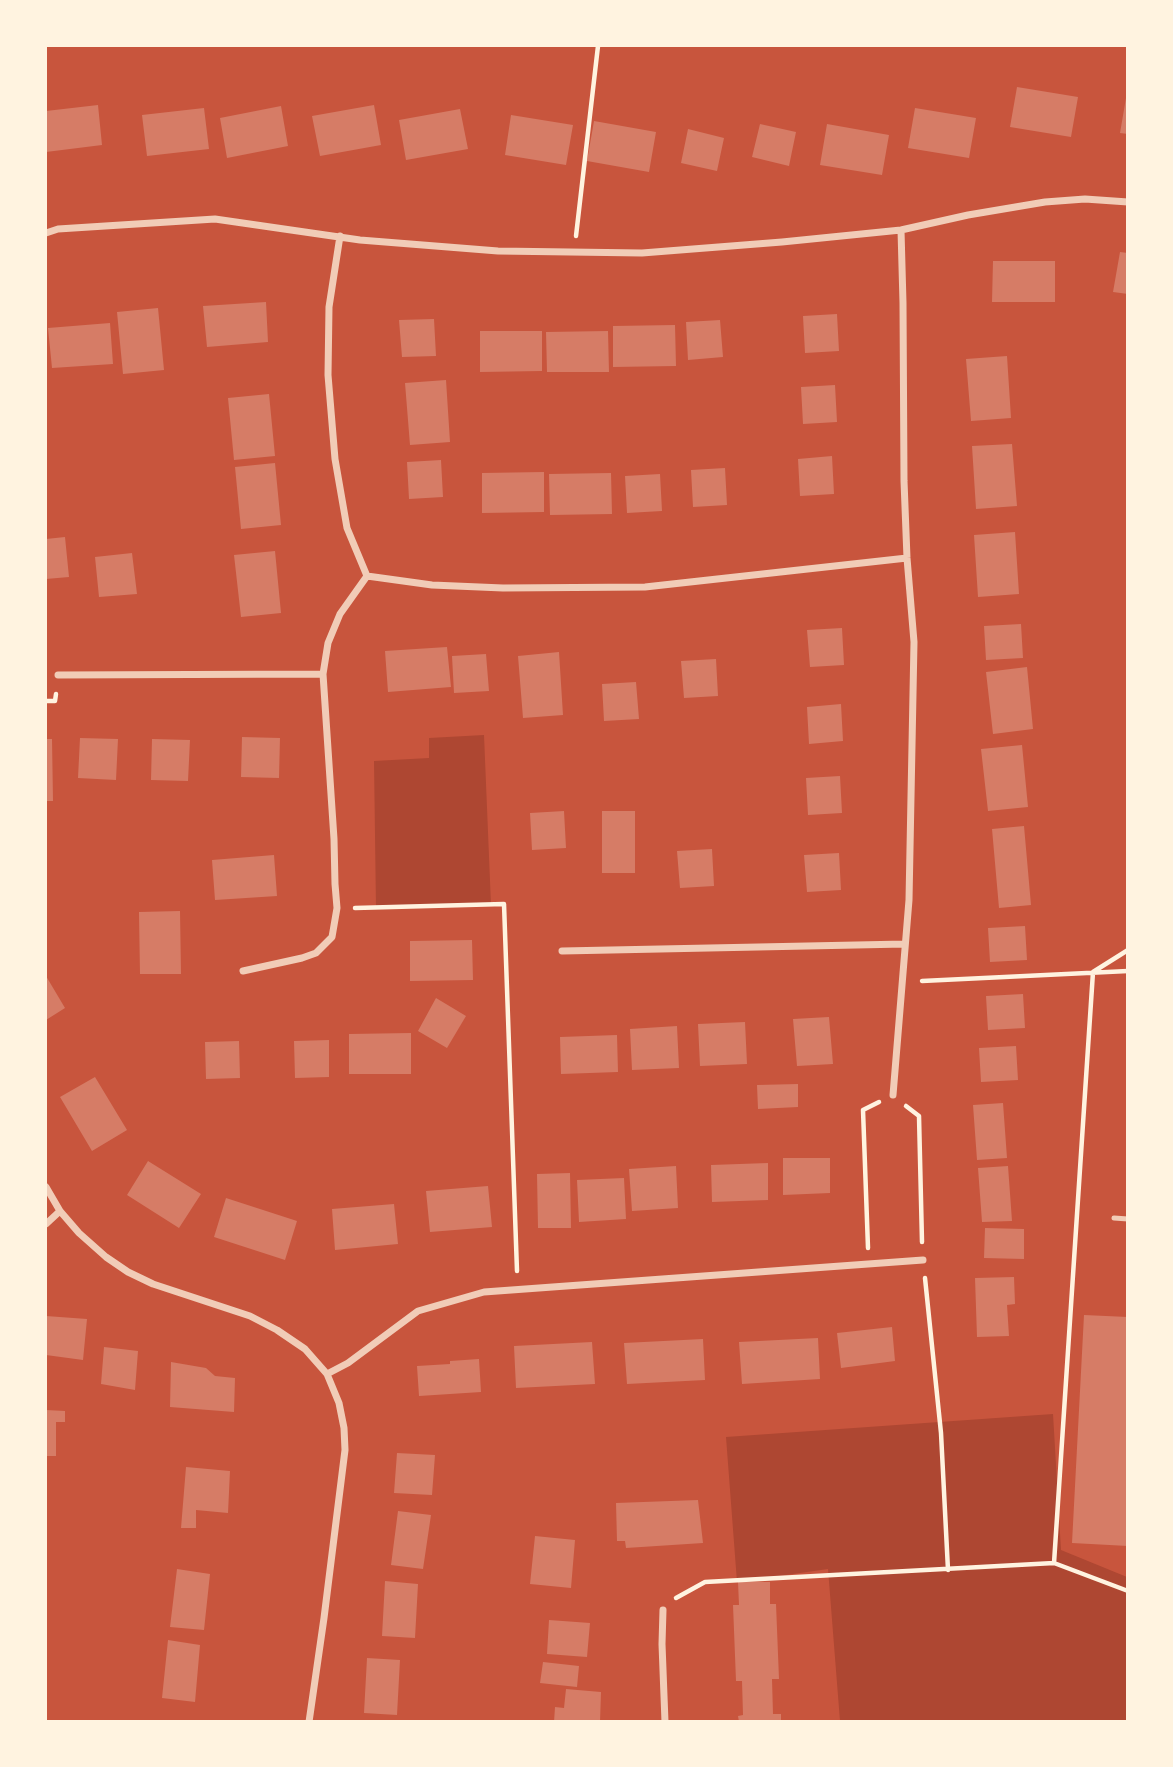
<!DOCTYPE html>
<style>
body{margin:0}
#map{position:relative;width:1173px;height:1767px;overflow:hidden;background:#c8553d;font-family:"Open Sans",sans-serif}
canvas{display:block}
.frame{position:absolute;inset:0;border:47px solid #fff3e0;pointer-events:none}
</style>
<div id="map">
<canvas width="1173" height="1767"></canvas>
<div class="frame"></div>
</div>
<script>
const context = document.querySelector('canvas').getContext('2d');
context.lineJoin = 'round';
function paint(path, color) {
  context.fillStyle = color;
  context.fill(path, 'evenodd');
}
function shape(rows) {
  const path = new Path2D();
  for (const r of rows) {
    path.moveTo(r[0], r[1]);
    for (let i = 2; i < r.length; i += 2) path.lineTo(r[i], r[i + 1]);
  }
  return path;
}
function stroke(path, color, width, dash) {
  context.strokeStyle = color;
  context.lineWidth = width;
  context.lineCap = dash ? 'butt' : 'round';
  context.setLineDash(dash || []);
  context.stroke(path);
}
paint(shape([
 [484,735,491,905,376,908,374,761,429,758,429,738],
 [1053,1414,1061,1550,1127,1577,1127,1721,840,1721,828,1569,737,1582,726,1437]
]), '#ae4732');
paint(shape([
 [1017,87,1078,97,1071,137,1010,127],
 [1126,98,1128,98,1128,134,1120,133],
 [98,105,102,145,46,152,46,111],
 [374,105,381,145,320,156,312,116],
 [281,106,288,146,227,158,220,118],
 [204,108,209,149,147,156,142,115],
 [915,108,976,118,969,158,908,148],
 [460,109,468,149,406,160,399,120],
 [511,115,573,125,566,165,505,155],
 [594,121,656,132,649,172,587,161],
 [760,124,796,132,789,166,752,157],
 [827,124,889,135,882,175,820,165],
 [688,129,724,138,717,171,681,163],
 [1120,252,1128,253,1128,294,1113,292],
 [993,261,1055,261,1055,302,992,302],
 [266,302,268,342,207,347,203,306],
 [158,308,164,370,123,374,117,312],
 [837,314,839,351,805,353,803,316],
 [434,319,436,356,402,357,399,320],
 [720,320,723,357,688,360,686,322],
 [110,323,113,364,52,368,48,328],
 [675,325,676,366,613,367,613,326],
 [480,331,542,331,542,371,480,372],
 [608,331,609,372,547,372,546,332],
 [1007,356,1011,418,971,421,966,359],
 [446,380,450,442,410,445,405,383],
 [835,385,837,422,803,424,801,387],
 [269,394,275,456,234,460,228,398],
 [1012,444,1017,506,976,509,972,446],
 [832,456,834,494,800,496,798,459],
 [441,460,443,497,409,499,407,462],
 [275,463,281,525,241,529,235,467],
 [725,468,727,505,693,507,691,470],
 [544,472,544,512,482,513,482,473],
 [611,473,612,514,550,515,549,474],
 [660,474,662,511,627,513,625,476],
 [1015,532,1019,594,978,597,974,535],
 [65,537,69,577,46,579,46,539],
 [275,551,281,613,241,617,234,555],
 [132,553,137,594,99,597,95,557],
 [1021,624,1023,658,986,660,984,626],
 [842,628,844,665,810,667,807,630],
 [447,647,451,687,388,692,385,651],
 [559,652,563,715,523,718,518,656],
 [486,654,489,691,454,693,452,656],
 [716,659,718,696,684,698,681,661],
 [1027,667,1033,729,993,734,986,672],
 [636,682,639,719,604,721,602,684],
 [841,704,843,741,809,744,807,707],
 [242,737,280,738,279,778,241,777],
 [80,738,118,739,116,780,78,778],
 [46,739,52,739,53,801,46,801],
 [152,739,190,740,188,781,151,780],
 [1022,745,1028,807,988,811,981,749],
 [840,776,842,813,808,815,806,778],
 [564,811,566,848,532,850,530,813],
 [602,811,635,811,635,873,602,873],
 [1024,826,1031,905,999,908,992,829],
 [712,849,714,886,680,888,677,851],
 [839,853,841,890,807,892,804,855],
 [274,855,277,896,215,900,212,860],
 [180,911,181,974,140,974,139,912],
 [1025,926,1027,960,990,962,988,928],
 [472,940,473,980,410,981,410,941],
 [46,976,65,1008,46,1020],
 [1023,994,1025,1028,988,1030,986,996],
 [436,998,466,1016,447,1048,418,1031],
 [829,1017,833,1064,797,1066,793,1019],
 [745,1022,747,1064,700,1066,698,1024],
 [677,1026,679,1068,632,1070,630,1029],
 [411,1033,411,1074,349,1074,349,1034],
 [617,1035,618,1072,561,1074,560,1037],
 [329,1040,329,1077,295,1078,294,1041],
 [239,1041,240,1078,206,1079,205,1042],
 [1016,1046,1018,1080,981,1082,979,1048],
 [95,1077,127,1130,92,1151,60,1097],
 [798,1084,798,1107,758,1109,757,1085],
 [1003,1103,1007,1158,977,1160,973,1105],
 [783,1158,830,1158,830,1193,783,1195],
 [148,1161,201,1194,179,1228,127,1195],
 [768,1163,768,1200,712,1202,711,1165],
 [676,1166,678,1208,632,1211,629,1169],
 [1008,1166,1012,1221,982,1222,978,1168],
 [570,1173,571,1228,538,1228,537,1174],
 [624,1178,626,1219,579,1222,577,1180],
 [488,1186,492,1227,430,1232,426,1191],
 [226,1198,297,1221,285,1260,214,1237],
 [394,1204,398,1244,335,1250,332,1209],
 [985,1228,1024,1229,1024,1259,984,1258],
 [1014,1277,1015,1304,1007,1305,1009,1336,977,1337,975,1278],
 [1084,1315,1128,1317,1128,1546,1072,1543],
 [46,1316,87,1319,83,1360,46,1355],
 [892,1327,895,1361,841,1368,837,1333],
 [818,1338,820,1379,742,1384,739,1342],
 [703,1339,705,1380,627,1384,624,1343],
 [592,1342,595,1384,516,1388,514,1346],
 [104,1347,138,1351,135,1390,101,1384],
 [479,1359,481,1392,419,1396,417,1366,450,1364,450,1361],
 [171,1362,206,1368,215,1376,235,1378,234,1412,170,1407],
 [46,1410,65,1411,65,1422,56,1422,56,1456,46,1456],
 [397,1453,435,1455,432,1495,394,1493],
 [186,1467,230,1471,228,1513,196,1510,196,1528,181,1528],
 [698,1500,703,1543,626,1548,625,1541,617,1541,616,1503],
 [398,1511,431,1515,423,1569,391,1565],
 [535,1536,575,1540,571,1588,530,1584],
 [177,1569,210,1574,204,1630,170,1627],
 [385,1581,418,1584,415,1638,382,1636],
 [738,1582,770,1582,770,1604,776,1604,779,1679,772,1679,773,1714,781,1714,781,1722,739,1722,738,1716,743,1715,742,1681,736,1681,733,1605,739,1605],
 [549,1620,590,1623,587,1657,547,1654],
 [168,1640,200,1645,195,1702,162,1698],
 [367,1658,400,1660,397,1715,364,1713],
 [543,1662,579,1666,577,1687,540,1683],
 [566,1689,601,1692,600,1722,554,1722,555,1707,564,1708]
]), '#d67c66');
stroke(shape([
 [576,236,598,46],
 [46,701,55,701,56,694],
 [355,908,504,904,517,1271],
 [922,981,1128,971],
 [906,1106,919,1116,922,1242],
 [868,1248,863,1110,879,1102],
 [925,1278,941,1433,948,1570],
 [1054,1563,1093,972,1128,950],
 [676,1598,705,1582,1054,1563,1128,1591]
]), '#fff3e0', 4.5);
stroke(shape([
 [1114,1218,1128,1219]
]), '#f1ccb7', 5);
stroke(shape([
 [46,233,58,229,215,219,360,240,498,251,642,253,782,242,901,230,968,215,1045,202,1085,199,1128,202],
 [340,236,329,307,328,375,335,459,347,528,367,576,432,585,503,588,645,587,907,558],
 [58,675,323,674],
 [562,951,905,944],
 [243,971,302,958,316,953,332,937,337,908,335,884,334,839,323,674,328,643,340,614,367,576],
 [893,1095,909,900,914,642,907,558,904,481,903,303,901,230],
 [46,1187,60,1211,79,1233,106,1257,128,1272,153,1284,250,1316,277,1330,305,1349,327,1374,339,1403,344,1428,345,1450,324,1618,309,1722],
 [46,1224,60,1211],
 [327,1374,348,1363,418,1311,484,1292,923,1260],
 [663,1610,662,1644,665,1722]
]), '#f1ccb7', 7);
</script>
